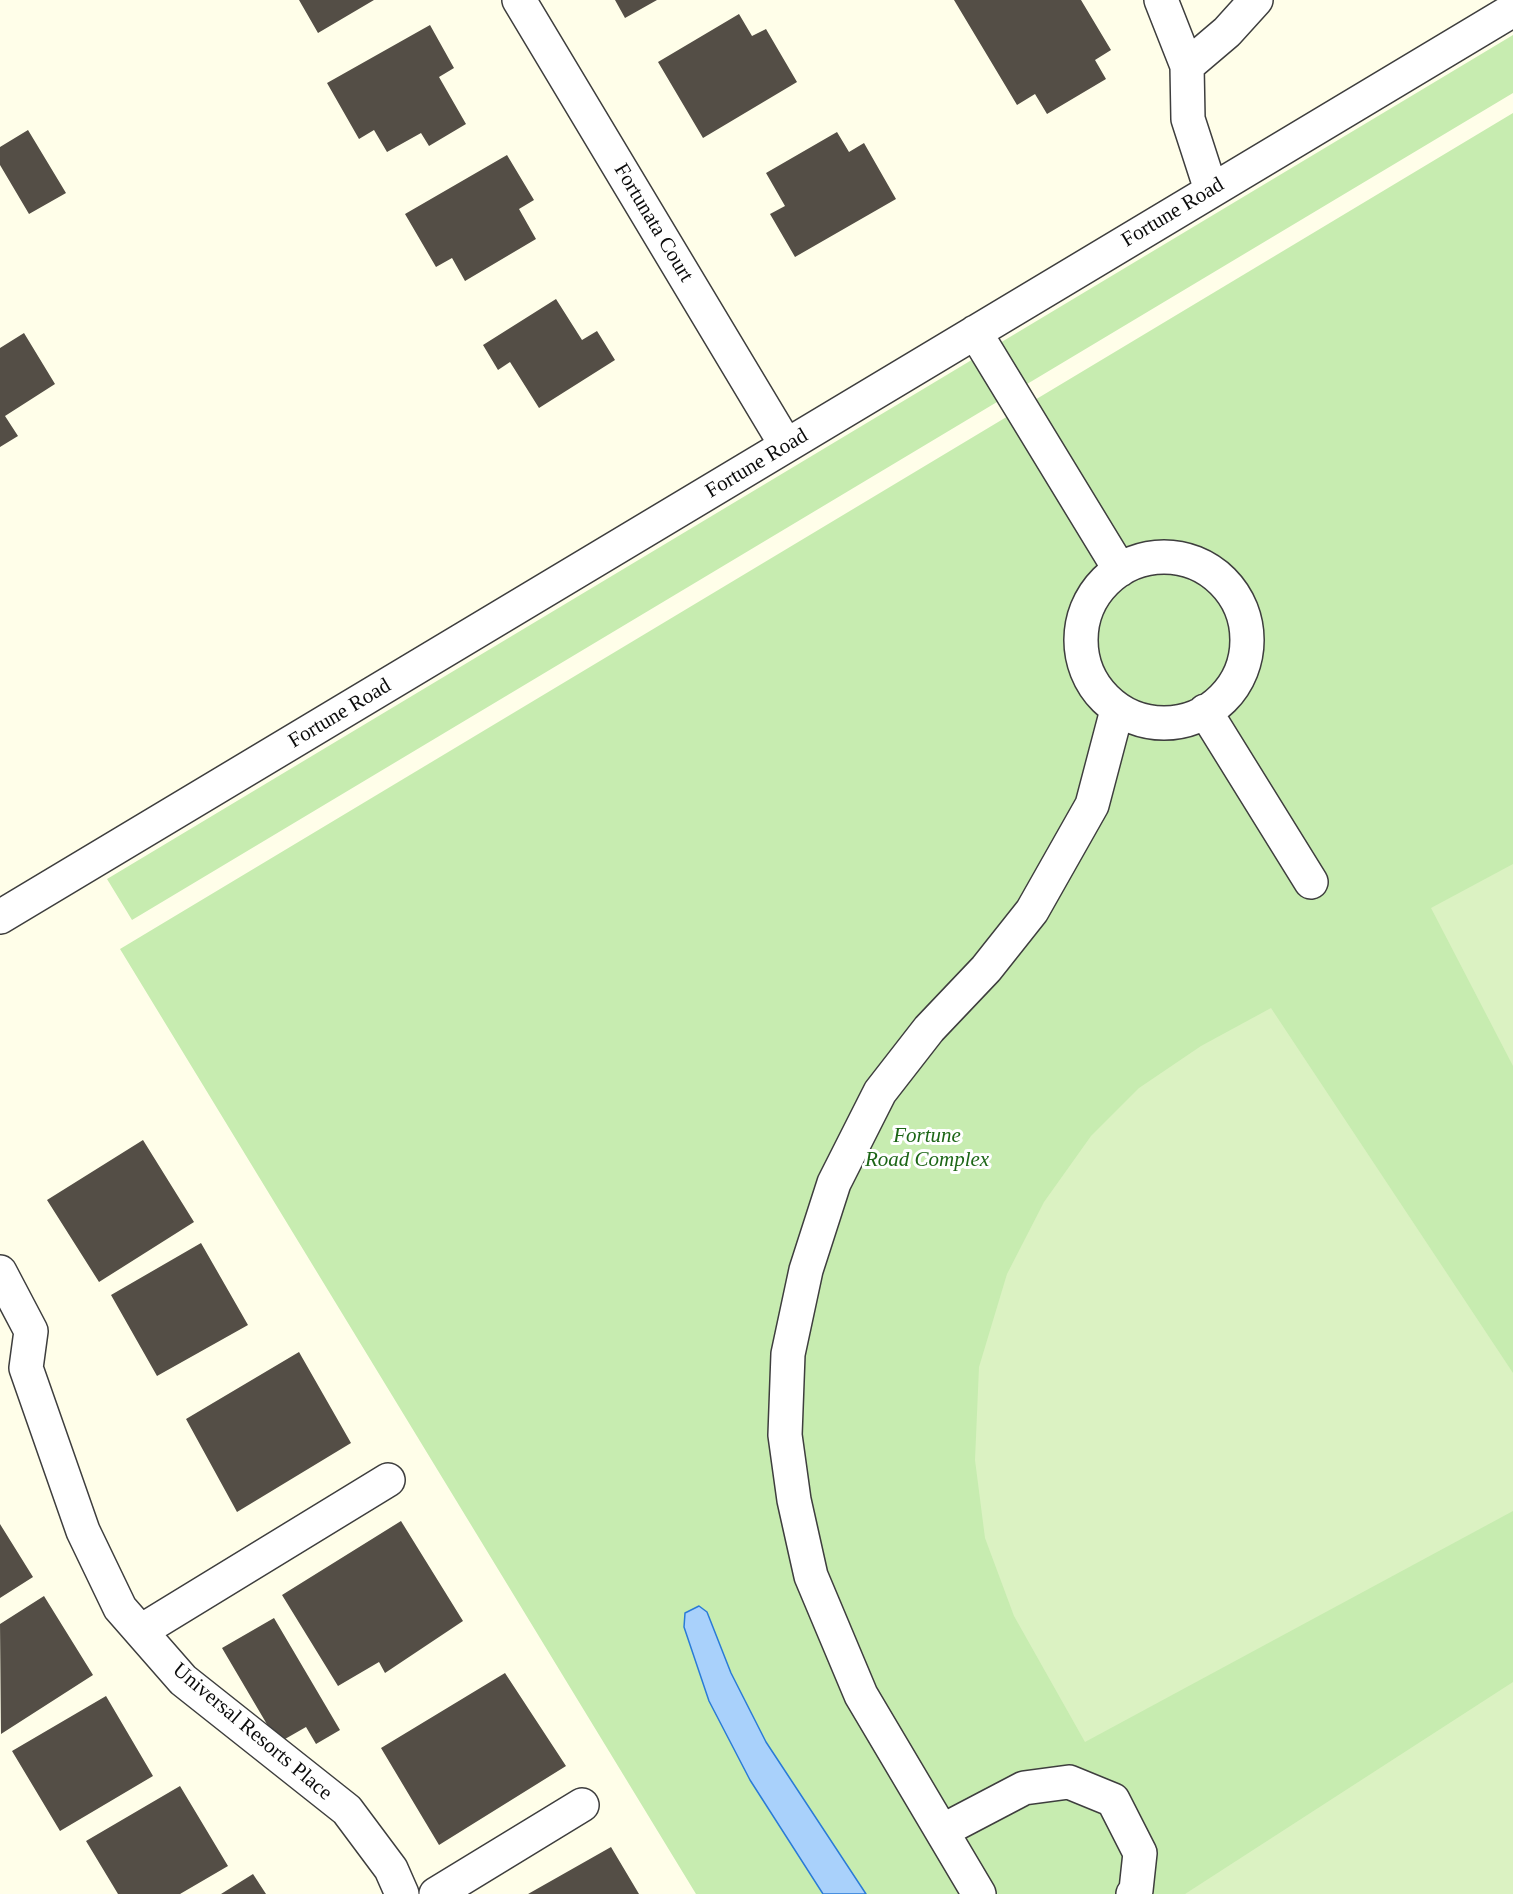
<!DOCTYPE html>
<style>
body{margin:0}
canvas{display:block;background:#fffee9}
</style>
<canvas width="1513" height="1894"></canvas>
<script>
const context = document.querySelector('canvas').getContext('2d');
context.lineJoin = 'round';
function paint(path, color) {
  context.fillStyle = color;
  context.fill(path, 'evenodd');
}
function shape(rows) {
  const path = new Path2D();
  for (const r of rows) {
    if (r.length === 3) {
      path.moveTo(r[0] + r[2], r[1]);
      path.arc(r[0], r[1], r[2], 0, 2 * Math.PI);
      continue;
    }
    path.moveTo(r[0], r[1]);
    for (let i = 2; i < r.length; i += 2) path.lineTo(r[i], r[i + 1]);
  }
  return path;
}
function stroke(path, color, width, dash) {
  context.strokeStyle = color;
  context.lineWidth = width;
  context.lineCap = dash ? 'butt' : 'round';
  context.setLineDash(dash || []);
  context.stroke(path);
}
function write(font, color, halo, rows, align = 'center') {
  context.font = font + ' Georgia,serif';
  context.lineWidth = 6;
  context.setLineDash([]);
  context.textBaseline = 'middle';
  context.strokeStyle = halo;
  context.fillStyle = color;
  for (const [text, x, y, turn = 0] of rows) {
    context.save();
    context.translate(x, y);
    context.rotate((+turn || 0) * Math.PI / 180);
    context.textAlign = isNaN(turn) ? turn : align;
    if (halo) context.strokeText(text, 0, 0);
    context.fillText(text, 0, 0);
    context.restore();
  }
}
paint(shape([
 [1513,35,1513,93,132,920,107,879],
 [1513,113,1513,1894,696,1894,120,949]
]), '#c7ecb0');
paint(shape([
 [1513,864,1513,1066,1431,908],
 [1271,1008,1513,1373,1513,1511,1085,1742,1014,1616,985,1538,975,1460,979,1367,1007,1274,1044,1202,1091,1136,1139,1088,1201,1046],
 [1513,1682,1513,1894,1185,1894]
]), '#dbf2c2');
const water = shape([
 [699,1606,707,1612,731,1673,766,1742,866,1894,823,1894,750,1780,709,1701,684,1627,685,1613,699,1606]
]);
paint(water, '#a9d1fb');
stroke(water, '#2a7bd7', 1.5);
paint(shape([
 [299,0,374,0,318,33],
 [615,0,657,0,625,18],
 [954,0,1081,0,1111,50,1095,60,1106,79,1047,114,1035,94,1017,105],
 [739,14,752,36,766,29,797,82,703,138,658,62],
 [430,25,454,68,439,77,466,124,429,146,421,133,387,152,374,130,359,139,327,83],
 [28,130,66,193,29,214,0,165,0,147],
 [837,132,849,152,864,143,896,199,795,257,770,214,785,206,766,173],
 [507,155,534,200,519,209,536,239,465,281,452,258,436,267,405,214],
 [556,299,582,340,597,331,615,360,539,408,510,362,498,370,483,345],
 [24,333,55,384,5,416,18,436,0,447,0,348],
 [143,1140,194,1222,99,1282,47,1200],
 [201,1243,248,1325,157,1376,111,1295],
 [299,1352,351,1443,237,1512,186,1419],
 [401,1521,463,1621,385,1673,379,1662,338,1686,282,1595],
 [0,1524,33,1577,0,1598],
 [44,1596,93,1675,1,1734,0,1624],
 [274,1618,340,1730,316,1744,306,1727,278,1743,222,1648],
 [505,1673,566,1766,439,1845,381,1748],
 [106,1696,153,1776,60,1831,12,1751],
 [180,1786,228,1866,180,1894,118,1894,86,1841],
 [611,1847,639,1894,528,1894],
 [253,1874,266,1894,221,1894]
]), '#544e46');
const minor = shape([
 [519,0,786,445],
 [1161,0,1187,66,1188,119,1211,190],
 [1187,66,1227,32,1256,0],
 [975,332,1120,570],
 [1164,640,83],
 [1205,711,1311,882],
 [0,917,1513,10],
 [0,1272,31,1331,26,1368,83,1531,120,1608,183,1680,347,1810,391,1869,402,1894],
 [141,1631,388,1480],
 [942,1831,1024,1788,1069,1782,1113,1800,1140,1853,1136,1890,1133,1894],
 [436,1894,582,1805],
 [979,1894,861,1695,811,1576,794,1500,785,1435,788,1354,806,1270,834,1183,880,1092,929,1029,986,969,1032,911,1092,805,1117,710]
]);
stroke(minor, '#3e3e3e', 36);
stroke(minor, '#fff', 33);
write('21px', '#0b0b0b', '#fff', [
 ["Fortune Road",1173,213,-31],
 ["Fortunata Court",653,223,59],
 ["Fortune Road",757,464,-31],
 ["Fortune Road",340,714,-31],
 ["Universal Resorts Place",252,1732,40]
]);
write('italic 21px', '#1d6617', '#fff', [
 ["Fortune",927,1136],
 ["Road Complex",927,1160]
]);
</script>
